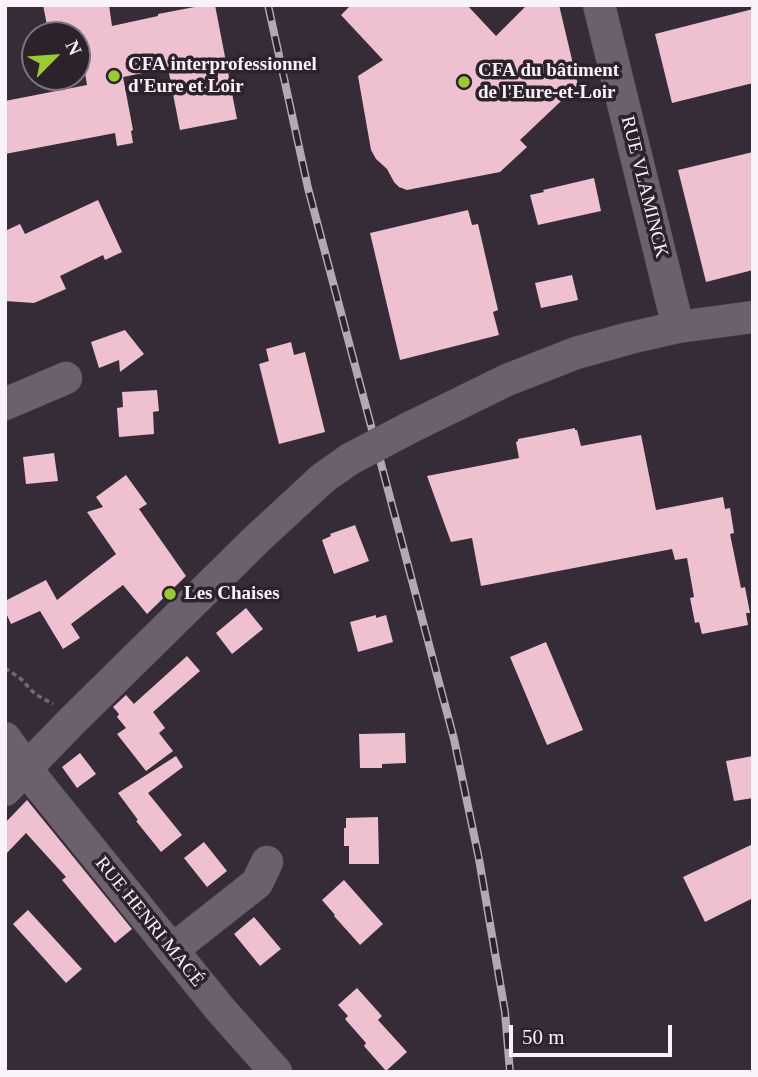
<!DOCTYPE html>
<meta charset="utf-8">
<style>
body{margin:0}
#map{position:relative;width:758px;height:1077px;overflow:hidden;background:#362c37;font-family:Georgia,serif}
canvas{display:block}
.frame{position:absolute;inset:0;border:7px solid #f9f2f9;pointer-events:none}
.north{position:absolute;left:21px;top:21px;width:70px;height:70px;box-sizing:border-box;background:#2b222c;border:2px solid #7d757e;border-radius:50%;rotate:65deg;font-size:19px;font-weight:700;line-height:28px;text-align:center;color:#f9f2f9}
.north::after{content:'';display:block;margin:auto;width:24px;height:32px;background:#9bcb33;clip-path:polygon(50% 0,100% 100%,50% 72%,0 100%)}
.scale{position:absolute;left:509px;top:1025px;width:163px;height:32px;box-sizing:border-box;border:4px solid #f9f2f9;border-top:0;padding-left:9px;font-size:21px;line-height:24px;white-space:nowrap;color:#f9f2f9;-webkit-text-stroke:5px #2b222c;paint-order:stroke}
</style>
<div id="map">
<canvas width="758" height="1077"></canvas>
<div class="frame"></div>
<div class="north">N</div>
<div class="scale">50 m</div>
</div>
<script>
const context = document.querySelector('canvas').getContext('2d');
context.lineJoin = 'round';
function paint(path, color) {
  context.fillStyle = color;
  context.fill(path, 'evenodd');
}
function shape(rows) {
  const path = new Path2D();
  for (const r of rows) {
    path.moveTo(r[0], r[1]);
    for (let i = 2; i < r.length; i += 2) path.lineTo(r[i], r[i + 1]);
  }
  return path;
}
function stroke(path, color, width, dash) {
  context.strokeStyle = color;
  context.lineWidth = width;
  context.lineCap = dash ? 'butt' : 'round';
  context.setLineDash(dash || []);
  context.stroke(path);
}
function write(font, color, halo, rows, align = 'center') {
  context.font = font + ' Georgia,serif';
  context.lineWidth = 7;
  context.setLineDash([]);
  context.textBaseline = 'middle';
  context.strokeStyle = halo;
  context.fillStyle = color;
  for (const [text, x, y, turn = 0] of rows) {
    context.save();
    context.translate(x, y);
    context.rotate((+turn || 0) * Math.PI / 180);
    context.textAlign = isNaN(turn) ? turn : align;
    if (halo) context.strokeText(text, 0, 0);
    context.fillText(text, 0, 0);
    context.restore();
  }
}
paint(shape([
 [43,5,109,5,112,26,158,16,158,14,205,5,215,5,237,119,180,130,168,68,123,77,133,130,131,131,133,143,117,146,115,133,5,154,5,101,87,85,79,37,78,37,76,31,49,35],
 [351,5,467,5,496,36,527,5,559,5,578,85,520,140,527,147,500,172,407,190,399,187,394,182,387,169,376,159,371,150,358,76,383,60,341,15],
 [753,9,753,83,672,103,655,34],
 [753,152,753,270,706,282,678,170],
 [594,178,601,211,538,225,530,195,544,192,543,190],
 [98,200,122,252,105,260,103,255,60,276,66,289,34,303,5,301,5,231,20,224,25,234],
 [468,210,472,225,478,224,498,310,493,312,499,335,400,360,370,233],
 [572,275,578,300,541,308,535,283],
 [125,330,144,354,120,372,119,360,99,368,91,342],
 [291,342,294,355,305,352,325,432,279,444,259,364,269,361,266,349],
 [157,390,159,411,153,412,154,434,119,437,117,408,123,407,122,392],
 [575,428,575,430,577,430,581,446,641,435,656,510,723,497,725,509,730,508,734,533,730,534,741,588,745,587,750,613,746,613,748,625,702,634,699,622,695,623,690,598,694,597,687,558,675,560,672,549,481,586,472,538,451,542,427,476,519,458,516,442,518,441,518,439],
 [54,453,58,481,26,484,23,457],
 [126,475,147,504,139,509,186,576,147,614,123,585,71,624,80,638,63,649,40,611,11,624,5,611,5,601,46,580,57,600,116,554,87,512,103,507,96,497],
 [355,525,369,561,334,574,322,540,331,536,330,534],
 [246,608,263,629,232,654,216,633],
 [376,615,376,618,386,615,393,642,358,652,350,622],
 [546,642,583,730,547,745,510,657],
 [187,656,200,671,153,712,165,728,159,733,173,751,146,771,117,734,126,728,117,717,119,714,113,707,126,695,134,704,136,702],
 [405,733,406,763,382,764,382,768,360,768,359,734],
 [80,753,96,774,77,788,62,767],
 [176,756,183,767,148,793,182,835,161,852,136,821,138,820,118,793],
 [753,756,753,798,734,801,726,761],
 [27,800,132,929,115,943,62,880,66,877,26,833,5,855,5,823],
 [378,817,379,864,349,864,349,846,344,846,344,828,346,828,346,818],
 [204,842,227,871,207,887,184,858],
 [753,844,753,898,705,922,683,877],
 [344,880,383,924,360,945,334,916,335,915,322,900],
 [28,910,82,969,66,983,13,924],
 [254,917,281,949,260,966,234,934],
 [357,988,382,1016,378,1020,407,1052,386,1071,364,1046,366,1043,345,1019,348,1016,338,1005]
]), '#eec0d0');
const minor = shape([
 [599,5,678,327],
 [5,404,66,378],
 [409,428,507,380,576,353,630,338,678,327,753,317],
 [5,738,38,784,220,1009,276,1072],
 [5,790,72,721,258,538,323,478,350,459],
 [172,950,257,883,267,862]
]);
stroke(minor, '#524953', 33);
stroke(shape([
 [5,668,21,679,35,694,53,704]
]), '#726973', 3.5, [5, 3.5]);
stroke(minor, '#6b606c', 32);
const rail = shape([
 [268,5,308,188,454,739,479,859,505,1012,510,1072]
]);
stroke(rail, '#b2aab2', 8);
stroke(rail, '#2b222c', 5, [16]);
const minorBridge = shape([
 [350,459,409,428]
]);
stroke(minorBridge, '#524953', 33, []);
stroke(minorBridge, '#6b606c', 32);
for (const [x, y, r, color] of [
 [114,76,7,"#9bcb33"],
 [464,82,7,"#9bcb33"],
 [170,594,7,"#9bcb33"]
]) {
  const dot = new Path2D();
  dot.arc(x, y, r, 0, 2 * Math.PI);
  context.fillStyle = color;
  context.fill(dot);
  stroke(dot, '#2b222c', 2.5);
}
write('bold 19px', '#f9f2f9', '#2b222c', [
 ["CFA interprofessionnel",128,65],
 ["d'Eure et Loir",128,87],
 ["CFA du bâtiment",478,71],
 ["de l'Eure-et-Loir",478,93],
 ["Les Chaises",184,594]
], 'left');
write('19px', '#f9f2f9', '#2b222c', [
 ["RUE VLAMINCK",644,187,76],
 ["RUE HENRI MACÉ",149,922,51]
]);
</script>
